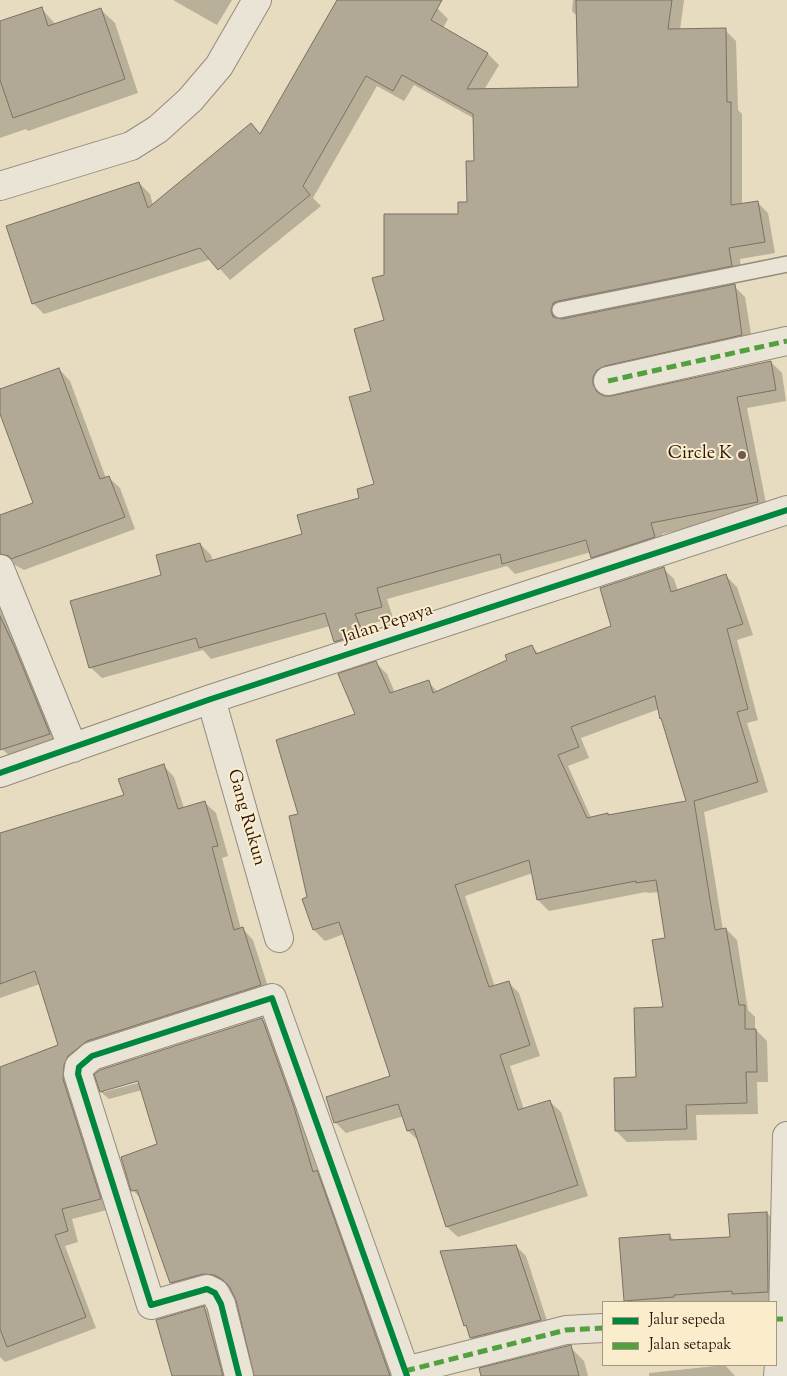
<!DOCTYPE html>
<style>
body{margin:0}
#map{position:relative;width:787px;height:1376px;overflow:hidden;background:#e7dcc0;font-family:"Sorts Mill Goudy",serif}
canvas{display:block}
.legend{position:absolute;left:602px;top:1301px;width:175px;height:65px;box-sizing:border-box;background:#f9edcc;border:1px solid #a7977f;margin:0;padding:6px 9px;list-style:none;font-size:15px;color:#2d150c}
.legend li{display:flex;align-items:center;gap:10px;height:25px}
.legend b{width:25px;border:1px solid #a7977f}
</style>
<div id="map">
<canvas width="787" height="1376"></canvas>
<ul class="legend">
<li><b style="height:6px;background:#00873e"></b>Jalur sepeda</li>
<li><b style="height:6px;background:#52a03e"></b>Jalan setapak</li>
</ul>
</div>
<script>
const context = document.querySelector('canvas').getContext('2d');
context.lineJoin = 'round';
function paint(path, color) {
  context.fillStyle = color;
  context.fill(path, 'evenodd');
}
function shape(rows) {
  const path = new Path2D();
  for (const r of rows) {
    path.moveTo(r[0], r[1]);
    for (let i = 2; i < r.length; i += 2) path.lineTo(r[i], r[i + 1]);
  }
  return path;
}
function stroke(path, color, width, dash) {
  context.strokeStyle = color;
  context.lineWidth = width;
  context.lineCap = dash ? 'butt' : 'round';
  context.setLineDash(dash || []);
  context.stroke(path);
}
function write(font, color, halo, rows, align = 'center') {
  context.font = font + ' "Sorts Mill Goudy",serif';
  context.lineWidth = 4;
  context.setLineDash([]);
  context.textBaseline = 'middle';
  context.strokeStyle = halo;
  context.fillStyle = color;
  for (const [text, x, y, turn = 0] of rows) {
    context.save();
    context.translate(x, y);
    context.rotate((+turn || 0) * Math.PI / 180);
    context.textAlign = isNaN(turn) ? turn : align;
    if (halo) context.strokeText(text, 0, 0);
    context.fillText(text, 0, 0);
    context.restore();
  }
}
paint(shape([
 [173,0,232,0,217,25],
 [339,0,429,0,448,19,443,28,488,54,499,65,484,90,579,89,578,17,572,11,573,0,684,0,680,30,725,30,736,41,738,110,742,114,742,205,757,202,768,213,775,253,740,259,742,277,564,314,562,320,734,286,745,297,753,346,604,388,603,396,612,398,771,362,782,373,786,401,747,408,768,513,662,534,665,548,603,568,592,557,591,552,515,574,507,566,387,599,393,618,366,625,374,644,346,653,335,642,330,626,211,659,203,650,102,678,90,667,163,576,200,544,211,555,213,561,304,534,360,498,375,485,373,392,386,321,385,276,459,215,468,204,475,162,475,119,414,85,404,101,377,86,313,198,321,206,230,280,211,259,44,314,33,303,139,183,150,194,153,205,251,124,261,135],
 [41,8,56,25,101,10,115,23,138,93,28,131,26,129,0,138,0,23],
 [59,369,70,381,106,478,108,477,120,488,135,529,24,570,15,565,6,565,0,570,0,517,35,504,0,410,0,390],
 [663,568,674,579,678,591,726,576,737,587,753,635,737,640,758,720,747,723,768,792,704,812,723,930,726,929,737,940,748,1010,755,1017,755,1029,767,1041,768,1082,757,1082,758,1114,696,1115,697,1140,627,1142,616,1131,664,1009,666,939,659,892,648,893,646,892,549,911,538,900,533,873,465,896,495,987,508,982,519,993,540,1056,510,1066,524,1110,550,1102,561,1112,588,1196,458,1237,447,1227,420,1142,408,1131,404,1116,346,1133,335,1122,391,1077,344,934,325,941,314,930,309,898,300,814,357,715,376,663,387,674,395,693,428,682,438,692,508,661,532,647,539,654,612,627],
 [659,709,688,802,591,818,568,766,589,758,581,738],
 [0,596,61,746,14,760,2,749,0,742],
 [164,766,174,777,184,808,205,803,216,813,228,856,222,858,241,929,243,929,253,940,271,996,79,1066,111,1209,72,1219,78,1242,65,1246,96,1328,5,1362,0,1357,0,1068,59,1046,40,984,0,998,0,835,125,796],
 [262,1019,269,1026,300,1113,318,1173,324,1179,394,1376,255,1376,237,1300,230,1286,223,1282,211,1281,178,1290,171,1283,141,1198,132,1190,122,1158,159,1145,142,1090,109,1099,101,1092,96,1075,100,1071],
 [144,1078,145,1081,104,1092,104,1090],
 [767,1213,777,1223,777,1302,627,1302,625,1300,669,1235,675,1241,731,1238],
 [516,1246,526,1256,550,1330,481,1347,471,1338,469,1329,465,1325],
 [204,1307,211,1315,228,1376,173,1376],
 [570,1347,584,1361,588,1376,482,1376],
 [725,1365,735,1376,649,1376,649,1373]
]), '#0003');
const building = shape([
 [337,0,442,0,431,20,488,53,467,89,578,87,576,0,672,0,668,29,726,28,727,102,731,102,731,205,758,201,765,242,729,248,732,266,558,301,553,303,551,311,553,317,562,319,735,284,742,335,605,366,597,370,593,377,593,384,597,392,604,396,611,396,771,361,776,390,737,397,758,502,651,523,655,537,591,558,586,540,502,564,500,554,377,588,382,607,355,614,363,633,334,642,325,613,199,648,196,638,89,668,70,601,161,575,156,555,200,543,206,562,302,534,297,515,359,498,357,489,374,484,349,397,371,391,354,329,384,320,372,278,384,275,384,214,458,214,458,202,467,202,466,161,474,161,473,114,402,75,393,91,366,76,303,186,310,195,218,270,200,248,32,304,6,226,139,182,148,208,251,123,260,134,337,0],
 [42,7,48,26,101,8,125,79,13,118,0,80,0,21,42,7],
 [59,368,100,479,109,476,125,517,11,559,9,556,0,554,0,515,33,503,0,414,0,389,59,368],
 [664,567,671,592,726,574,743,624,727,629,748,709,737,712,758,782,694,801,715,930,726,928,739,1005,745,1005,745,1029,756,1029,757,1072,746,1072,747,1103,686,1105,687,1129,615,1131,614,1078,636,1077,634,1008,663,1007,652,940,665,938,656,880,636,883,636,881,537,900,529,860,455,885,489,987,509,981,530,1045,500,1055,518,1110,550,1100,578,1185,446,1227,414,1129,407,1131,398,1104,334,1123,326,1097,390,1076,339,922,313,930,302,899,307,897,289,816,298,814,276,740,355,714,338,674,342,672,376,661,390,693,429,680,433,693,507,660,505,655,532,645,536,654,611,626,600,588,664,567],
 [655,696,660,719,661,718,686,801,608,815,608,813,587,818,558,755,579,747,571,727,655,696],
 [0,616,15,648,50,734,0,750,0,616],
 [164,764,178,809,205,801,218,846,212,847,234,930,243,927,261,985,87,1041,68,1056,64,1065,63,1079,101,1199,62,1209,68,1231,55,1235,86,1317,7,1347,0,1329,0,1067,58,1045,35,971,0,984,0,833,124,795,118,779,164,764],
 [262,1018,293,1104,313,1172,317,1170,390,1376,254,1376,236,1300,229,1286,222,1279,214,1275,203,1274,170,1283,137,1190,131,1191,121,1157,157,1144,138,1081,100,1092,94,1074,100,1070,262,1018],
 [767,1212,768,1292,732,1294,732,1291,674,1295,674,1297,624,1301,619,1238,670,1234,670,1240,730,1237,728,1214,767,1212],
 [516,1245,541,1320,470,1338,466,1325,464,1326,440,1251,516,1245],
 [204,1306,223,1376,172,1376,156,1320,204,1306],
 [571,1345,579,1376,481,1376,479,1368,571,1345]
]);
paint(building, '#b1a896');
stroke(building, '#7b7163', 1);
const service = shape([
 [560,310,787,264]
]);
const minor = shape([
 [0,186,131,146,158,129,190,100,219,66,257,0],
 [608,381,787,341],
 [0,569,73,748],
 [211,699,279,938],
 [0,773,211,699,787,510],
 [405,1371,566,1330,603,1328],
 [239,1376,221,1304,215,1293,207,1289,151,1305,78,1074,79,1067,92,1056,272,998,407,1376]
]);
const tertiary = shape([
 [778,1376,783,1319,787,1136]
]);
stroke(service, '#948b7b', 18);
stroke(minor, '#948b7b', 30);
stroke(tertiary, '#948b7b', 30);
stroke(service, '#eae4d7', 15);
stroke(minor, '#eae4d7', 28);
stroke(tertiary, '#eae4d7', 28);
stroke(shape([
 [608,381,787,341],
 [776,1319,783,1319],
 [405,1371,566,1330,603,1328]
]), '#52a03e', 5, [10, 5]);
stroke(shape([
 [0,773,211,699,787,510],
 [239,1376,221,1304,215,1293,207,1289,151,1305,78,1074,79,1067,92,1056,272,998,407,1376]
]), '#00873e', 6);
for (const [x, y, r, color] of [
 [742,455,5,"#6e5b4b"]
]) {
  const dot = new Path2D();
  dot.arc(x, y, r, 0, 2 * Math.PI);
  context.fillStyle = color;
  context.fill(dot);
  stroke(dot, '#f9edcc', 2);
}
write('18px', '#2d150c', '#f9edcc', [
 ["Circle K",732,455]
], 'right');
write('18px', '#2d150c', '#f9edcc', [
 ["Jalan Pepaya",388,625,-18],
 ["Gang Rukun",245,818,74]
]);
</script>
